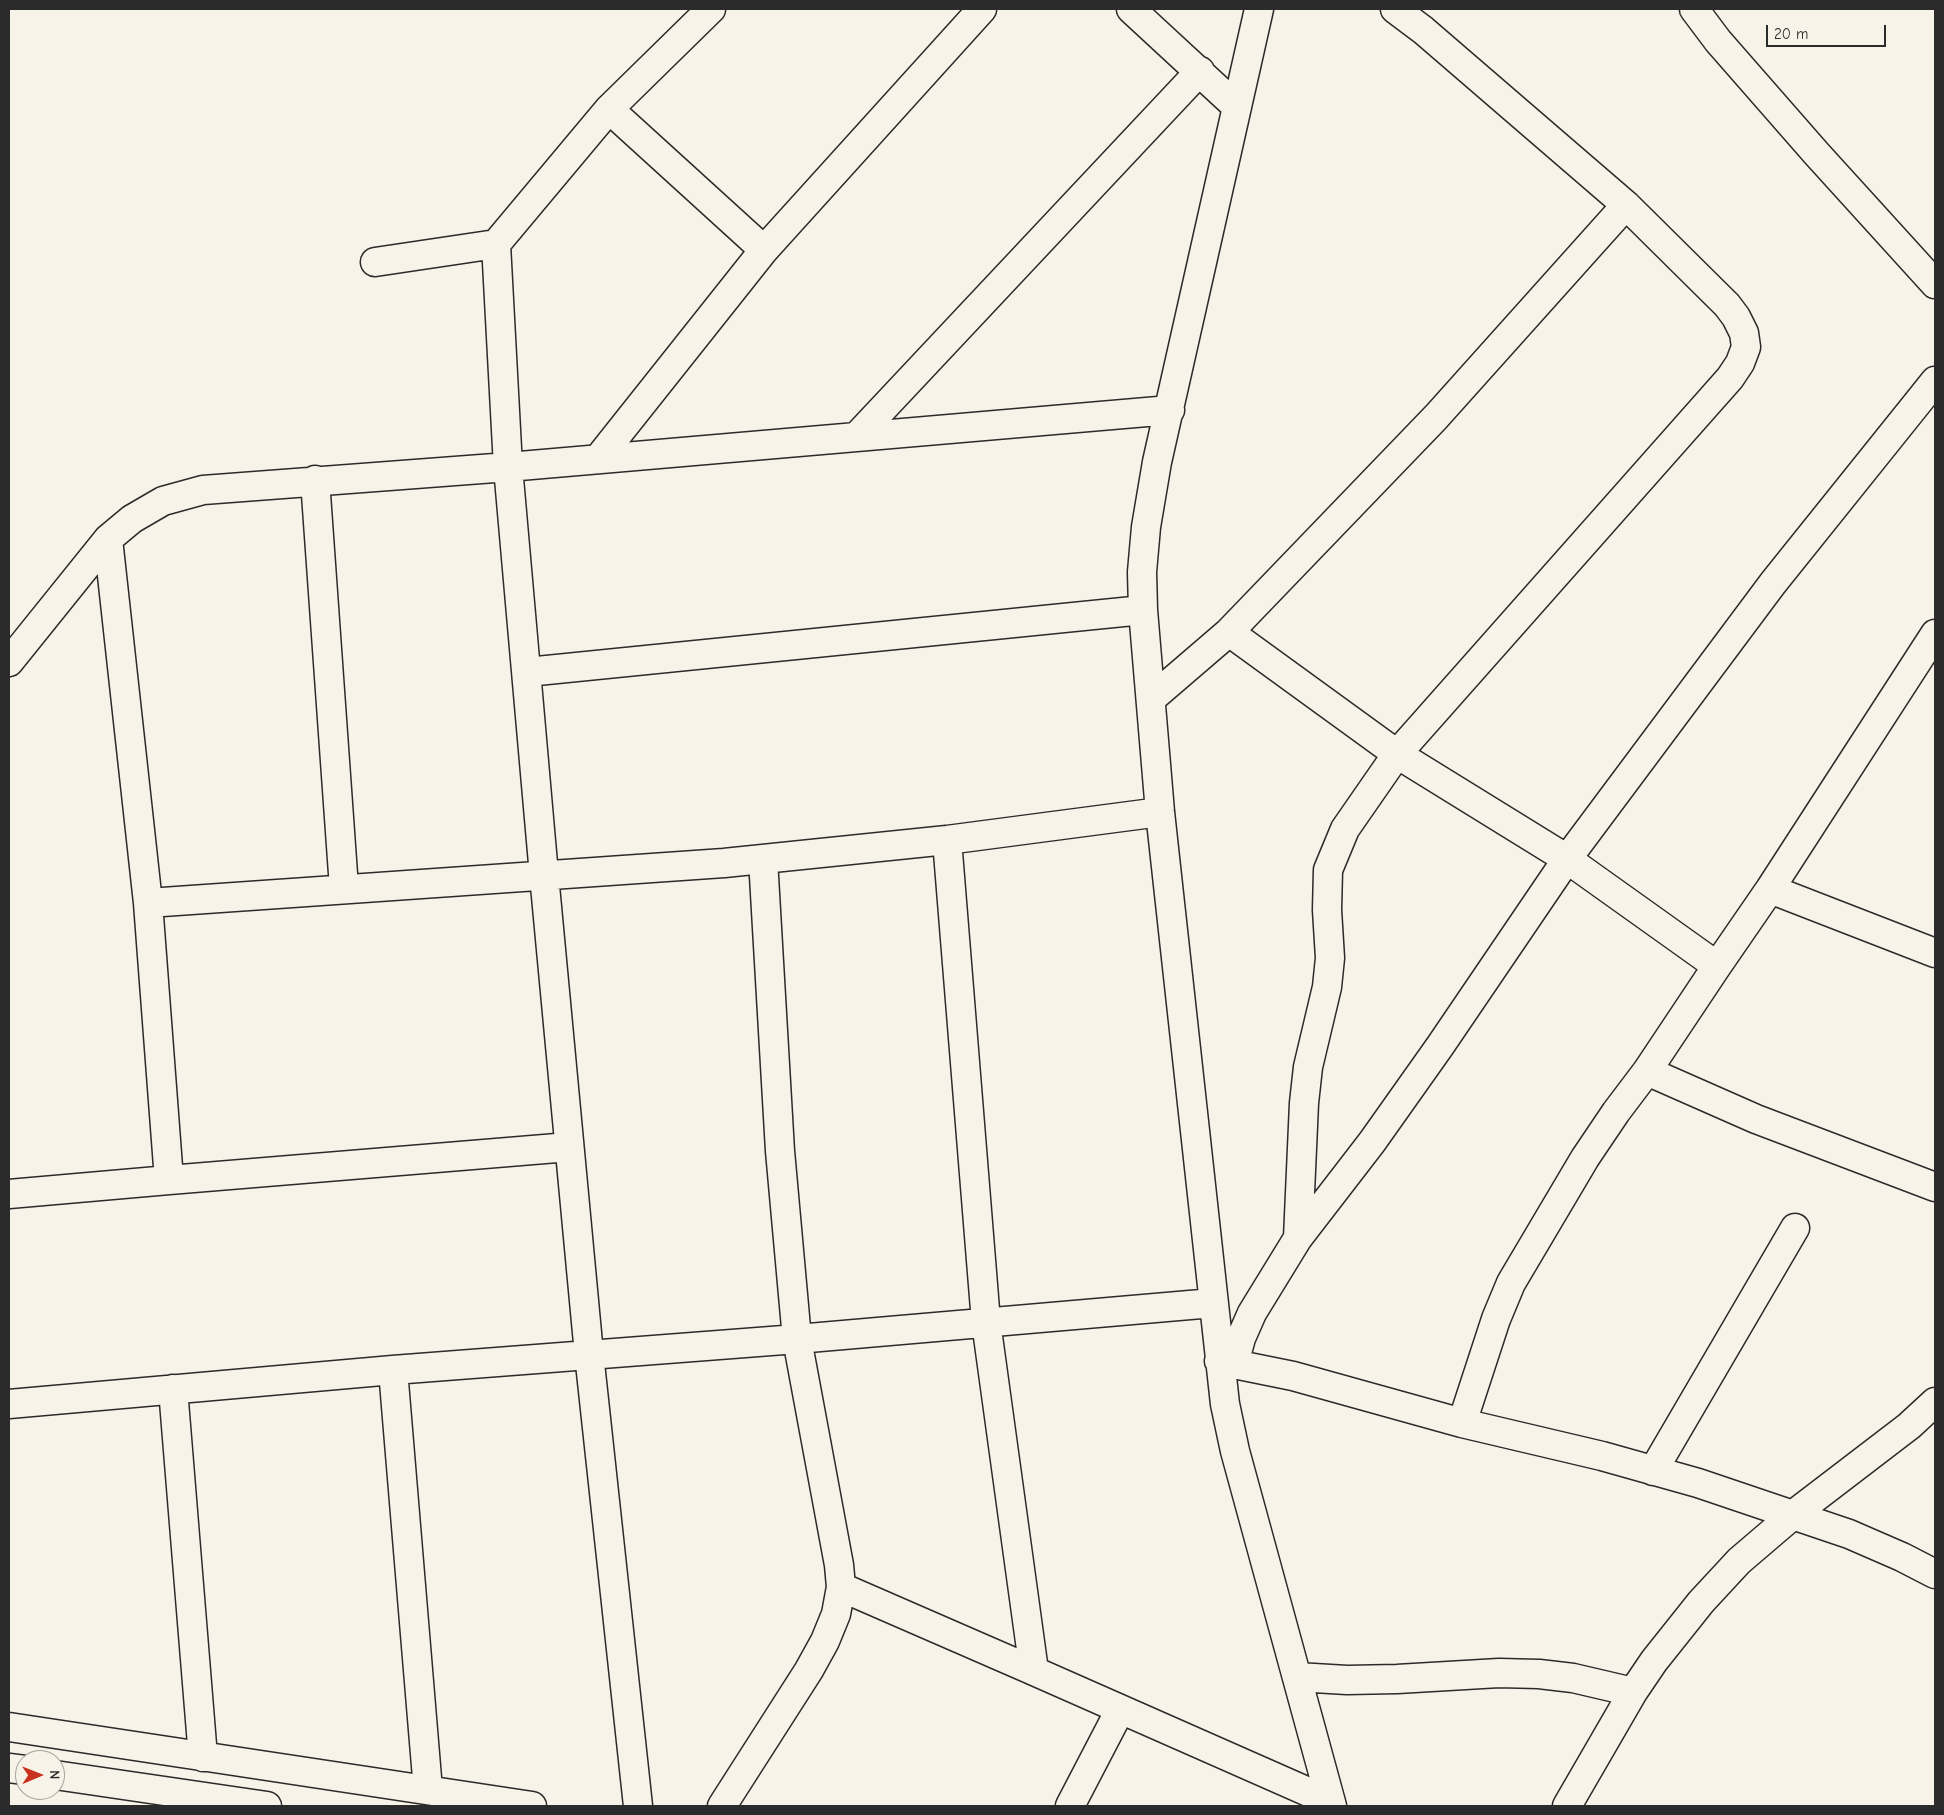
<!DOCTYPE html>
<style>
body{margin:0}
#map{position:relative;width:1944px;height:1815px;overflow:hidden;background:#f7f3e8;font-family:"Comic Neue",sans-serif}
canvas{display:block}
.frame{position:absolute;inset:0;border:10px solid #2b2b2b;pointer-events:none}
.north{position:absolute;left:15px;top:1750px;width:50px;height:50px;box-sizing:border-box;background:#f7f3e8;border:1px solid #a5a39c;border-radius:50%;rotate:89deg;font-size:14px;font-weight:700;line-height:20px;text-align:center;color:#2b2b2b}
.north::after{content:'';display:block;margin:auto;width:18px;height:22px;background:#c8321e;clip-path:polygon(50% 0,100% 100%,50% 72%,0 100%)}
.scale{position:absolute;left:1766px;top:25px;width:120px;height:22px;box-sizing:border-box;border:2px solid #2b2b2b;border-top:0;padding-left:6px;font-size:15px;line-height:18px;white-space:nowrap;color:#2b2b2b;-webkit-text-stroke:4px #f7f3e8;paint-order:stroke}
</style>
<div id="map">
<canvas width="1944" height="1815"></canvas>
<div class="frame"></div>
<div class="north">N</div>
<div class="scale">20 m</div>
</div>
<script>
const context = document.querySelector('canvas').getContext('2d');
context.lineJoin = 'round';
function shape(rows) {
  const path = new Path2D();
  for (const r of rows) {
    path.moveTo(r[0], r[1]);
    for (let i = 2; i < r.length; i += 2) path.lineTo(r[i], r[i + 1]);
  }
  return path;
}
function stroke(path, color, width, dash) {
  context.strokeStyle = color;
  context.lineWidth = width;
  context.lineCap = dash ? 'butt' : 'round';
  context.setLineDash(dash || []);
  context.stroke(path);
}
const minor = shape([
 [1131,9,1237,107],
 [1259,9,1157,462,1146,527,1142,572,1143,610,1160,812,1225,1404,1235,1451,1332,1806],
 [1395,9,1423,30,1626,205,1727,305,1736,317,1744,333,1746,347,1740,363,1730,378,1397,754,1229,632,1436,417,1626,205],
 [1694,9,1718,41,1816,153,1935,284],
 [609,109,764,250],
 [375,262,496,244],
 [858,435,1200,71],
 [598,459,764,250,982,9],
 [315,480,344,888],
 [108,539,148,903,724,863,947,840,1160,812],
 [9,662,108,539,132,519,163,501,203,490,508,467,1170,410],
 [527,672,1143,610],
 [1151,699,1229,632],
 [947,840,986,1322,1034,1671,1331,1802],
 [1770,889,1935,634],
 [148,903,169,1180,569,1147],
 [1935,953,1770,889,1717,966,1647,1071,1756,1119,1935,1187],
 [9,1194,169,1180],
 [1298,1238,1304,1103,1308,1067,1327,987,1330,958,1327,910,1328,870,1345,829,1397,754,1567,859,1773,583,1935,381],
 [1219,1361,1293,1376,1462,1423,1602,1456,1698,1483,1849,1534,1902,1557,1935,1574],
 [1234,1364,1241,1338,1252,1313,1298,1238,1372,1142,1440,1046,1567,859,1717,966],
 [393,1370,428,1790],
 [173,1389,203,1757],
 [9,1404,393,1370,797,1339,1213,1303],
 [1462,1423,1496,1319,1511,1283,1585,1158,1616,1112,1647,1071],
 [1653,1471,1795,1228],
 [841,1587,1034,1671],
 [1297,1677,1347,1680,1397,1679,1499,1673,1539,1674,1573,1678,1633,1692],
 [9,1727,532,1806],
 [9,1768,25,1770],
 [55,1775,267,1806],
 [638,1806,589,1354,544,875,508,467,496,244,609,109,711,9],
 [722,1806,809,1670,825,1641,836,1614,841,1587,839,1565,797,1339,780,1151,763,859],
 [1070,1806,1120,1710],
 [1567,1806,1633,1692,1654,1661,1701,1602,1739,1561,1794,1514,1909,1426,1935,1402]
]);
stroke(minor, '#2b2b2b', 31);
stroke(minor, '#f7f3e8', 28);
</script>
